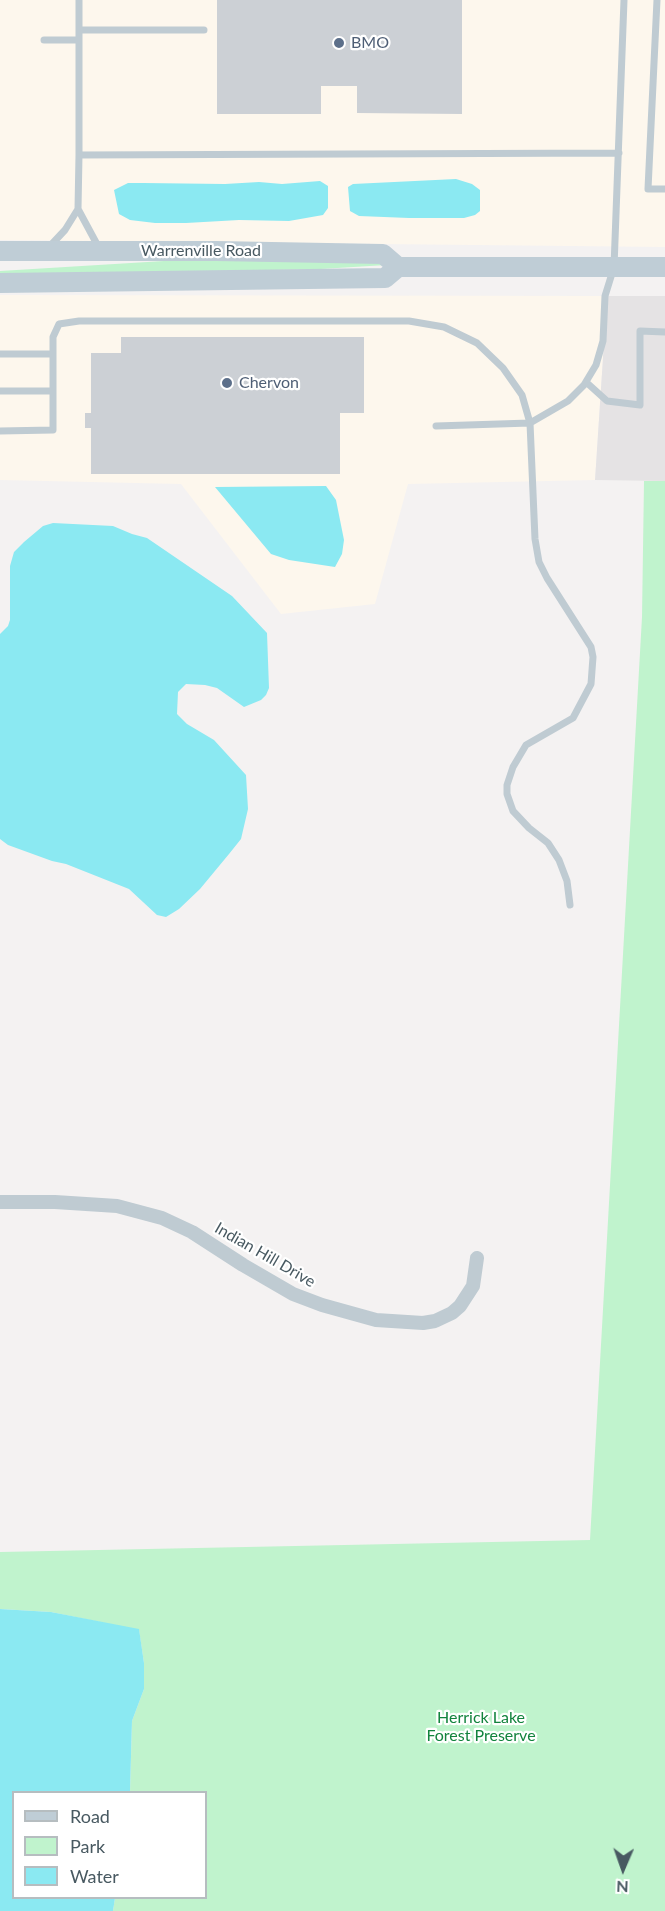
<!DOCTYPE html>
<style>
body{margin:0}
#map{position:relative;width:665px;height:1911px;overflow:hidden;background:#f4f2f2;font-family:Lato,sans-serif}
canvas{display:block}
.legend{position:absolute;left:12px;top:1791px;width:195px;height:108px;box-sizing:border-box;background:#fff;border:2px solid #b6bdc0;margin:0;padding:8px 10px;list-style:none;font-size:18px;color:#485961}
.legend li{display:flex;align-items:center;gap:12px;height:30px}
.legend b{width:30px;border:2px solid #b6bdc0}
.north{position:absolute;left:593px;top:1839px;width:60px;height:60px;-webkit-text-stroke:4px #fff;paint-order:stroke;rotate:182deg;font-size:16px;font-weight:700;line-height:24px;text-align:center;color:#485961}
.north::after{content:'';display:block;margin:auto;width:21px;height:27px;background:#485961;clip-path:polygon(50% 0,100% 100%,50% 72%,0 100%)}
</style>
<div id="map">
<canvas width="665" height="1911"></canvas>
<ul class="legend">
<li><b style="height:8px;background:#bfcdd6"></b>Road</li>
<li><b style="height:16px;background:#c0f3cd"></b>Park</li>
<li><b style="height:16px;background:#8be9f2"></b>Water</li>
</ul>
<div class="north">N</div>
</div>
<script>
const context = document.querySelector('canvas').getContext('2d');
context.lineJoin = 'round';
function paint(path, color) {
  context.fillStyle = color;
  context.fill(path, 'evenodd');
}
function shape(rows) {
  const path = new Path2D();
  for (const r of rows) {
    path.moveTo(r[0], r[1]);
    for (let i = 2; i < r.length; i += 2) path.lineTo(r[i], r[i + 1]);
  }
  return path;
}
function stroke(path, color, width, dash) {
  context.strokeStyle = color;
  context.lineWidth = width;
  context.lineCap = dash ? 'butt' : 'round';
  context.setLineDash(dash || []);
  context.stroke(path);
}
function write(font, color, halo, rows, align = 'center') {
  context.font = font + ' Lato,sans-serif';
  context.lineWidth = 4.5;
  context.setLineDash([]);
  context.textBaseline = 'middle';
  context.strokeStyle = halo;
  context.fillStyle = color;
  for (const [text, x, y, turn = 0] of rows) {
    context.save();
    context.translate(x, y);
    context.rotate((+turn || 0) * Math.PI / 180);
    context.textAlign = isNaN(turn) ? turn : align;
    if (halo) context.strokeText(text, 0, 0);
    context.fillText(text, 0, 0);
    context.restore();
  }
}
paint(shape([
 [0,0,665,0,665,247,0,240],
 [0,295,607,296,595,480,408,484,375,604,281,614,181,484,0,480]
]), '#fdf7ed');
paint(shape([
 [607,296,665,296,665,481,595,480]
]), '#e5e3e4');
paint(shape([
 [180,260,385,262,386,265,321,269,0,276,0,271],
 [644,481,665,481,665,1911,113,1911,115,1898,206,1898,206,1792,130,1792,132,1721,144,1689,144,1663,139,1630,51,1612,0,1609,0,1552,590,1540,642,617]
]), '#c0f3cd');
paint(shape([
 [456,179,472,184,480,190,480,211,475,215,464,218,409,218,359,216,350,211,348,187,353,184],
 [320,181,328,186,328,208,323,215,289,221,239,220,186,223,155,223,130,220,119,214,114,190,128,183,143,183,225,184,259,182,282,184],
 [326,486,336,500,344,540,342,554,335,567,289,560,271,554,215,487],
 [53,523,113,526,132,534,147,538,232,596,267,633,269,688,266,695,261,700,244,707,217,688,205,685,186,684,178,692,177,714,187,724,214,740,246,775,248,809,241,839,229,854,200,889,179,909,166,917,157,915,129,889,66,864,52,861,8,845,0,839,0,634,8,626,10,620,10,566,14,552,24,542,43,526],
 [0,1609,51,1612,139,1629,144,1663,144,1689,132,1721,130,1792,14,1792,14,1898,115,1898,113,1911,0,1911]
]), '#8be9f2');
paint(shape([
 [217,0,462,0,462,114,357,113,357,86,321,86,321,114,217,114],
 [121,337,364,337,364,413,340,413,340,474,91,474,91,428,85,428,85,413,91,413,91,353,121,353]
]), '#ccd0d5');
stroke(shape([
 [79,0,79,155],
 [657,0,648,189,665,189],
 [79,30,204,30],
 [44,40,79,40],
 [78,209,99,248],
 [50,246,65,230,78,209,79,155,619,153],
 [0,354,53,354],
 [586,382,607,401,640,405,640,331,665,332],
 [0,391,53,391],
 [436,426,530,423,568,401,584,385,596,365,603,341,605,296,614,267,624,0],
 [0,431,53,430,53,337,59,324,79,321,409,321,444,327,477,343,503,368,522,395,530,423,535,539,539,562,547,578,591,647,593,657,591,684,573,718,526,745,513,767,507,785,507,794,513,811,529,828,548,843,559,860,567,881,570,905]
]), '#bfcbd2', 7);
stroke(shape([
 [0,1202,55,1202,117,1206,162,1218,192,1232,243,1265,293,1294,322,1305,376,1320,423,1323,435,1321,452,1313,460,1306,473,1286,477,1258]
]), '#bfcbd2', 14);
stroke(shape([
 [0,251,216,251,383,254,398,267,665,267],
 [0,283,385,278,398,267]
]), '#bfcdd6', 20);
for (const [x, y, r, color] of [
 [339,43,6,"#5c6f8a"],
 [227,383,6,"#5c6f8a"]
]) {
  const dot = new Path2D();
  dot.arc(x, y, r, 0, 2 * Math.PI);
  context.fillStyle = color;
  context.fill(dot);
  stroke(dot, '#fff', 2);
}
write('16px', '#4e5e75', '#fff', [
 ["BMO",351,43],
 ["Chervon",239,383]
], 'left');
write('16px', '#485961', '#fff', [
 ["Warrenville Road",201,251],
 ["Indian Hill Drive",265,1255,30]
]);
write('16px', '#12833d', '#fff', [
 ["Herrick Lake",481,1718],
 ["Forest Preserve",481,1736]
]);
</script>
